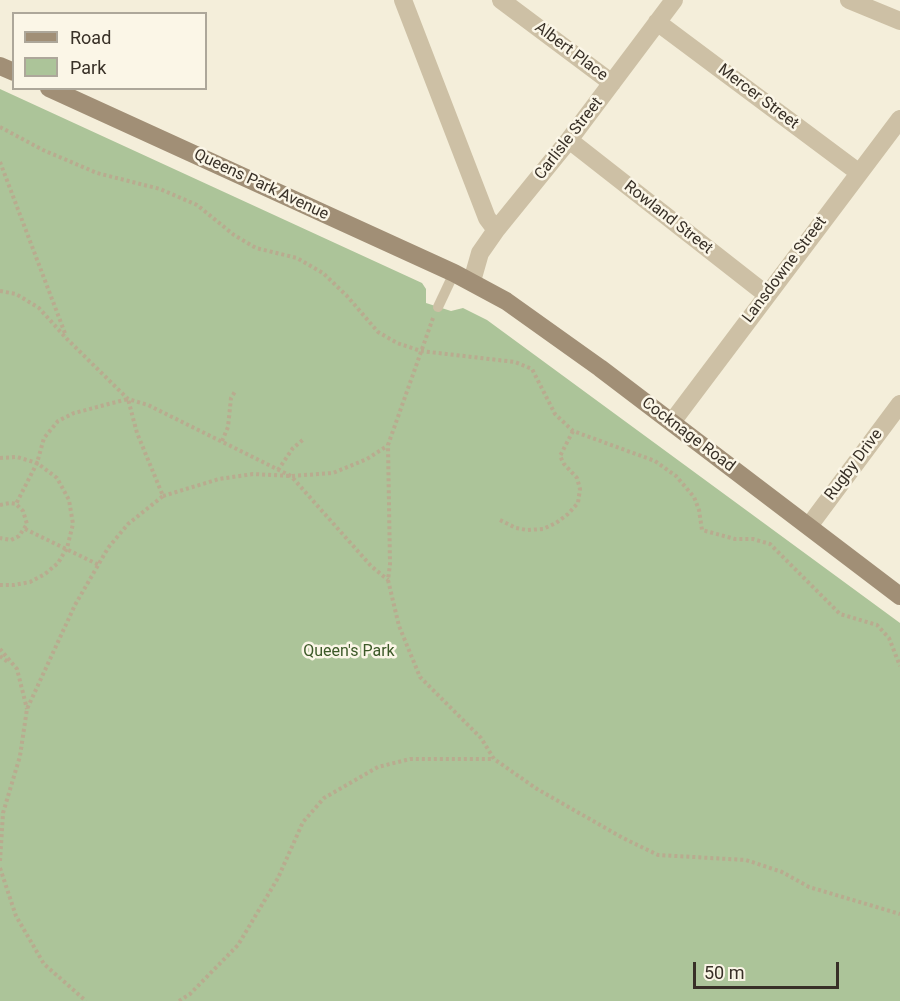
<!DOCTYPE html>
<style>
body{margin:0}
#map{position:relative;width:900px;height:1001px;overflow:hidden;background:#f4eeda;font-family:Roboto,sans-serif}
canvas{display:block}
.legend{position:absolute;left:12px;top:12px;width:195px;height:78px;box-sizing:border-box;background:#fbf6e7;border:2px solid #ada79a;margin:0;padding:8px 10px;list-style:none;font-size:18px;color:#383027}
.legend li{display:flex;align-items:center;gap:12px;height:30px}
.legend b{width:30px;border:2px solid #ada79a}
.scale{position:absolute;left:693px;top:962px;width:146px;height:27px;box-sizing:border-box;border:3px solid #383027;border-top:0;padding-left:8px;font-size:18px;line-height:21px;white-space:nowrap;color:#383027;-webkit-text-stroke:4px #fbf6e7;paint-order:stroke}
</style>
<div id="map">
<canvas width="900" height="1001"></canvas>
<ul class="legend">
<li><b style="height:8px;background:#a18f76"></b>Road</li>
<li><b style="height:16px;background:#acc499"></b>Park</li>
</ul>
<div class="scale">50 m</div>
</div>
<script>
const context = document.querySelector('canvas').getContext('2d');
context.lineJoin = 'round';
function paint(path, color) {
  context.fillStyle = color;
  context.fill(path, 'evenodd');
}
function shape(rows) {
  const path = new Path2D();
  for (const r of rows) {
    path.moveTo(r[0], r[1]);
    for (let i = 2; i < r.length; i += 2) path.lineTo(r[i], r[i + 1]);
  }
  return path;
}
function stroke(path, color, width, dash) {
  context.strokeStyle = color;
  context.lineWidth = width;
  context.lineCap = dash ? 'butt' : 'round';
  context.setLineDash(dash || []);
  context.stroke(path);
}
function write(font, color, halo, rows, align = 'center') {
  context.font = font + ' Roboto,sans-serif';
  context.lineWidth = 5;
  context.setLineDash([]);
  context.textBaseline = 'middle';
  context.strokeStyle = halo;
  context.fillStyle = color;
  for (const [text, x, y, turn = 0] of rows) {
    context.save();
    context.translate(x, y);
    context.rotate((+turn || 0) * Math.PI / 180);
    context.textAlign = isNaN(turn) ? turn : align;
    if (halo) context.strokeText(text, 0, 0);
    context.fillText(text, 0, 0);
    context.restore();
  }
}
paint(shape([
 [0,89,422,283,426,289,426,303,451,311,463,308,487,320,900,623,900,1001,0,1001]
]), '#acc499');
stroke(shape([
 [0,127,43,150,97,173,160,189,197,205,234,235,256,248,297,258,323,273,347,296,378,332,397,343,421,351,515,362,532,369,555,414,573,431,655,461,676,476,694,497,699,510,702,530,735,539,753,539,770,544,840,614,877,625,889,638,900,666],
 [0,162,66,336],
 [0,291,16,294,39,308,67,339,128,399,148,405,291,476,371,566,388,580],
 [433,318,388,445,390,564,388,580,399,626,420,677,481,738,494,759,537,789,623,838,658,855,746,860,782,872,809,887,900,914],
 [222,441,228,427,231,398,236,390],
 [0,458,17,457,37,463,57,478,69,500,73,524,67,548,58,563,45,574,30,582,14,585,0,585],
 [278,470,293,448,304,439],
 [163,496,219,479,253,474,291,476,333,473,367,459,387,446],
 [0,505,10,503,16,504,23,511,27,524,19,536,11,540,0,538],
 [500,520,516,528,527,530,543,529,556,523,568,514,578,503,580,489,577,478,564,464,560,456,573,431],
 [25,529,99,565],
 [0,649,17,669,27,709],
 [0,656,9,663],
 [0,861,3,813,20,756,27,709,75,605,108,548,128,524,163,496,137,433,128,399,74,413,58,421,44,438,37,463,16,504],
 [0,868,16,916,44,964,86,1001],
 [179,1001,190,994,238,945,278,878,303,822,324,798,378,767,410,759,493,759]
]), '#b9ab8f', 4, [3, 3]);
stroke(shape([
 [438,307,454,273]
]), '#cdc0a5', 10);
stroke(shape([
 [403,0,487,218,496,230],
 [501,0,612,83],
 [849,0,900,21],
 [657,22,858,172],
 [569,140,767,295],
 [472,281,480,253,496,230,569,140,674,0],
 [672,422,900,119],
 [809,526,900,404]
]), '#cdc0a5', 18);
stroke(shape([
 [0,66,14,72],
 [49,88,454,273,506,301,600,368,900,596]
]), '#a18f76', 18);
write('16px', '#383027', '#fbf6e7', [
 ["Albert Place",571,52,37],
 ["Mercer Street",758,97,37],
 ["Carlisle Street",569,139,-52],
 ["Queens Park Avenue",261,185,25],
 ["Rowland Street",668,218,38],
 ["Lansdowne Street",785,270,-53],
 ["Cocknage Road",688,435,37],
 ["Rugby Drive",854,465,-53]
]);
write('16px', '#3c5928', '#fbf6e7', [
 ["Queen's Park",349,652]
]);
</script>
